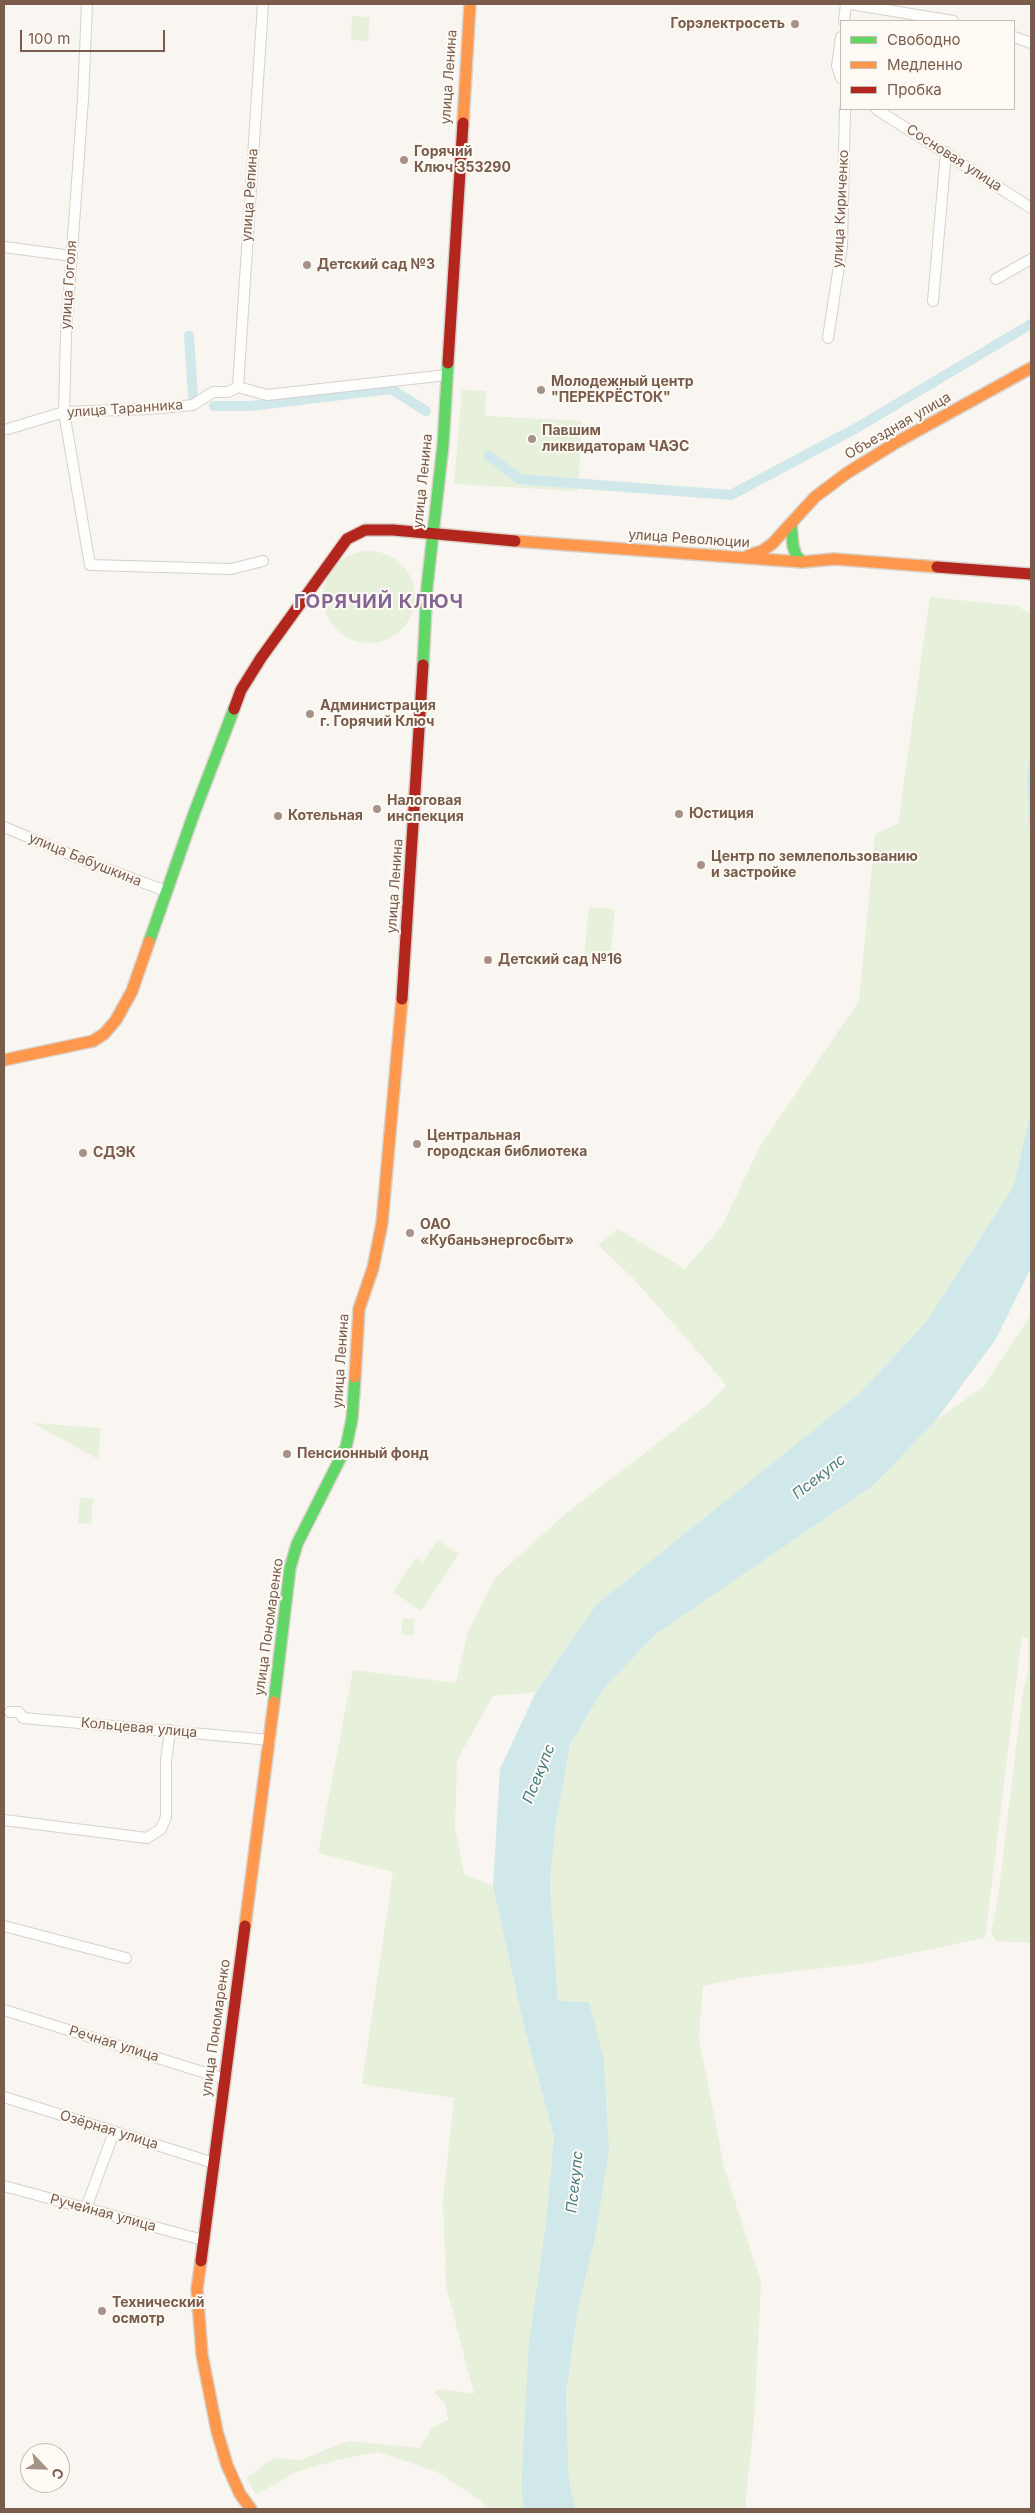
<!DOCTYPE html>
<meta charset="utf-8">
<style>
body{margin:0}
#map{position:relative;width:1035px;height:2513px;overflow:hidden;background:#f9f5f0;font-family:Inter,sans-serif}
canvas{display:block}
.frame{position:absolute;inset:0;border:5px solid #7a5c4d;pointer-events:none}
.legend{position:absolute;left:840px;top:20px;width:175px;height:90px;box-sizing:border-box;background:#fffaf3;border:1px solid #cabbb1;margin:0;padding:6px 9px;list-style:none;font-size:15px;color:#7a5c4d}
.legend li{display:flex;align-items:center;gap:10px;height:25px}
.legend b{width:25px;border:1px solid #cabbb1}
.north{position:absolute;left:20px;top:2443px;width:50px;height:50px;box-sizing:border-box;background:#fffaf3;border:1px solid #cabbb1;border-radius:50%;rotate:114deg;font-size:14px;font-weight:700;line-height:20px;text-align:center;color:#7a5c4d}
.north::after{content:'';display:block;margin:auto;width:18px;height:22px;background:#a69286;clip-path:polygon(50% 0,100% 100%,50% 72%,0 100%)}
.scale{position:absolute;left:20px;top:30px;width:145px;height:22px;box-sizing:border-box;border:2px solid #7a5c4d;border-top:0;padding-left:6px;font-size:15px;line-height:18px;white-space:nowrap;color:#7a5c4d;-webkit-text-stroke:4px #fffaf3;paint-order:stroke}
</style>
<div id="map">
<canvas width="1035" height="2513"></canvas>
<div class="frame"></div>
<ul class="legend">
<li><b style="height:6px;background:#63d668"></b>Свободно</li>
<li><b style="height:6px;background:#ff974d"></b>Медленно</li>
<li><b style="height:6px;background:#b3261e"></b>Пробка</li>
</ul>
<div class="north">С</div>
<div class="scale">100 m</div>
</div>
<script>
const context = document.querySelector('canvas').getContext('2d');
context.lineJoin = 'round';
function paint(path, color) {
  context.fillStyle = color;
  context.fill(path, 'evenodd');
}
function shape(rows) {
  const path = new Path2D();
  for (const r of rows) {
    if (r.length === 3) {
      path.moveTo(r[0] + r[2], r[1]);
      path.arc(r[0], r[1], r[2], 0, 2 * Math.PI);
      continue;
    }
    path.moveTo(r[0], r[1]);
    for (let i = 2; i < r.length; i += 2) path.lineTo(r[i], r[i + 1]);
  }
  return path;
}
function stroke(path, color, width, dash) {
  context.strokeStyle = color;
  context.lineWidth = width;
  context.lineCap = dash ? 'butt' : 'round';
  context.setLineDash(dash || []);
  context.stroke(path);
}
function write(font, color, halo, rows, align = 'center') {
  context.font = font + ' Inter,sans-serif';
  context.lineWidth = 4;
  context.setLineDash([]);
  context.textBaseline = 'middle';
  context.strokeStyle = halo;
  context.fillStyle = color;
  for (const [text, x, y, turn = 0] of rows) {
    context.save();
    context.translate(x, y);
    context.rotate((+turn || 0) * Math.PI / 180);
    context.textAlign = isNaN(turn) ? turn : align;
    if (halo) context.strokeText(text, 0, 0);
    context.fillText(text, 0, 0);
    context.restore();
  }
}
paint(shape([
 [352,16,370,17,368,41,351,40],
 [462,390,486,391,485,416,582,421,578,491,454,484],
 [369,597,46],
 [930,597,1017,606,1031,614,1031,750,1027,776,1031,864,1031,1112,1013,1187,926,1322,862,1391,596,1605,536,1692,493,1696,457,1760,455,1828,464,1874,493,1886,524,2027,554,2137,521,2489,524,2509,488,2509,481,2501,437,2472,378,2452,337,2460,296,2472,256,2495,246,2478,274,2458,300,2460,349,2441,420,2448,432,2428,448,2419,445,2403,434,2392,441,2389,474,2394,446,2286,443,2200,454,2098,362,2084,393,1872,318,1853,353,1670,456,1683,468,1632,495,1578,564,1515,707,1405,726,1386,708,1363,632,1277,598,1245,618,1229,685,1269,722,1226,760,1146,859,1001,875,834,898,824],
 [589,907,615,909,610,961,584,959],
 [1031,1309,1031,1943,996,1941,991,1931,998,1898,1023,1690,1028,1672,1028,1639,1022,1637,985,1938,859,1964,744,1977,703,1986,699,2038,724,2167,761,2282,754,2420,745,2509,576,2509,569,2482,566,2394,578,2308,595,2238,558,2002,550,1884,555,1829,570,1745,604,1688,656,1634,874,1485,936,1420,984,1386,1031,1315],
 [33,1423,101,1428,98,1459],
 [80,1497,93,1499,91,1524,78,1523],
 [438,1540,459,1554,421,1611,393,1592,416,1558,423,1562],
 [403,1618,415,1619,413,1635,401,1634]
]), '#e7f0db');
paint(shape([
 [1031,750,1031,864,1027,776],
 [1031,1112,1031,1268,996,1339,936,1420,874,1485,656,1634,604,1688,570,1745,555,1829,550,1884,558,2001,589,2002,604,2061,609,2150,595,2238,578,2308,566,2394,569,2482,576,2509,524,2509,521,2489,529,2342,545,2231,554,2137,524,2027,493,1886,500,1769,536,1692,596,1605,862,1391,926,1322,1013,1187]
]), '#d0e8ea');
stroke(shape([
 [189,336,193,396],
 [214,406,250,406,391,389,426,411],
 [489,456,519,479,731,495,860,426,1031,324]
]), '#d0e8ea', 10);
const street = shape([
 [87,4,83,99,66,334,64,412,90,565,231,569,263,561],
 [851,4,953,21],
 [844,21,846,4],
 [841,37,837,66,841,78],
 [1014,37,1031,43],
 [876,109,1031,208],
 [4,247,72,256],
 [996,279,1031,259],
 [933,301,946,152],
 [828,338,842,246,845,109],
 [238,387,263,4],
 [8,429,64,412,150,409,193,405,213,392,228,392,238,387,267,395,447,375],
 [4,827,88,862,166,891],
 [10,1712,19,1712,23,1718,270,1740],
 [4,1820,147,1838,161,1829,166,1817,166,1761,170,1730],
 [4,1926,126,1958],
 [4,2010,225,2079],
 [4,2097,214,2163],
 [4,2186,203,2240],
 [86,2208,114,2132]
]);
const fast = shape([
 [791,524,793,546,796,555,802,562],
 [423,665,427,587,443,445,448,363],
 [149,942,193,816,234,709],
 [274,1702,290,1568,297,1544,346,1447,352,1419,355,1377]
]);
const slow = shape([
 [463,123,470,4],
 [515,541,802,562,834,559,937,567],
 [749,555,762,551,772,544,815,497,847,473,897,442,1031,368],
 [4,1060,93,1041,104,1034,116,1020,132,991,149,942],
 [355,1377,359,1309,373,1268,382,1223,402,999],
 [245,1926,274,1702],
 [201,2261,197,2289,202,2355,217,2431,227,2465,240,2494,251,2509]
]);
const jam = shape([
 [448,363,463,123],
 [937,567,1031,574],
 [234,709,241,690,261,658,347,539,365,530,393,530,515,541],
 [402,999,423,665],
 [201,2261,245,1926]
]);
stroke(street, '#d7d1cb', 12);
stroke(fast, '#d9d2cb', 14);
stroke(slow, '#d9d2cb', 14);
stroke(jam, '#d9d2cb', 14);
stroke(street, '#fefefd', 10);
stroke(fast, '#63d668', 11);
stroke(slow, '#ff974d', 11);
stroke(jam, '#b3261e', 11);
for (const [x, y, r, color] of [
 [795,24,5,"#a69286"],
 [404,160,5,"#a69286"],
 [307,265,5,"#a69286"],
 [541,390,5,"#a69286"],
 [532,439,5,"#a69286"],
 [310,714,5,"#a69286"],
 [377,809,5,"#a69286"],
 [679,814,5,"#a69286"],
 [278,816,5,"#a69286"],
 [701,865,5,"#a69286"],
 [488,960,5,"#a69286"],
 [417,1144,5,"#a69286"],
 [83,1153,5,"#a69286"],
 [410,1233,5,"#a69286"],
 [287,1454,5,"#a69286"],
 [102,2311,5,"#a69286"]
]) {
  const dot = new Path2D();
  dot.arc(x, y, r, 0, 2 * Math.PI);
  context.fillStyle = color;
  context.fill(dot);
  stroke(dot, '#fffaf3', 2);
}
write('bold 14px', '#7a5c4d', '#fffaf3', [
 ["Горэлектросеть",785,24,"right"],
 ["Горячий",414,152],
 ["Ключ 353290",414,168],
 ["Детский сад №3",317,265],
 ["Молодежный центр",551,382],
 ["\"ПЕРЕКРЁСТОК\"",551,398],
 ["Павшим",542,431],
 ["ликвидаторам ЧАЭС",542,447],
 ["Администрация",320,706],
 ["г. Горячий Ключ",320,722],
 ["Налоговая",387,801],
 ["инспекция",387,817],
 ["Юстиция",689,814],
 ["Котельная",288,816],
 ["Центр по землепользованию",711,857],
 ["и застройке",711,873],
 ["Детский сад №16",498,960],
 ["Центральная",427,1136],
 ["городская библиотека",427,1152],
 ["СДЭК",93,1153],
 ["ОАО",420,1225],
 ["«Кубаньэнергосбыт»",420,1241],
 ["Пенсионный фонд",297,1454],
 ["Технический",112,2303],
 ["осмотр",112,2319]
], 'left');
write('14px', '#7a5c4d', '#fffaf3', [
 ["улица Ленина",449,77,-86],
 ["Сосновая улица",954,158,33],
 ["улица Репина",250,195,-86],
 ["улица Кириченко",841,209,-87],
 ["улица Гоголя",69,285,-86],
 ["улица Таранника",125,409,-4],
 ["Объездная улица",898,426,-30],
 ["улица Ленина",423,481,-84],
 ["улица Революции",689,539,4],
 ["улица Бабушкина",85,860,22],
 ["улица Ленина",395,886,-86],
 ["улица Ленина",341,1361,-86],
 ["улица Пономаренко",269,1627,-82],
 ["Кольцевая улица",139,1728,5],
 ["улица Пономаренко",216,2028,-82],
 ["Речная улица",114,2044,17],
 ["Озёрная улица",109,2130,17],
 ["Ручейная улица",103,2213,15]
]);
write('italic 15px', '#437c86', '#fffaf3', [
 ["Псекупс",819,1477,-38],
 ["Псекупс",539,1774,-68],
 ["Псекупс",575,2182,-84]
]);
context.letterSpacing = '1px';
write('bold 19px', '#846695', '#fffaf3', [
 ["ГОРЯЧИЙ КЛЮЧ",379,602]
]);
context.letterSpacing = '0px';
</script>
